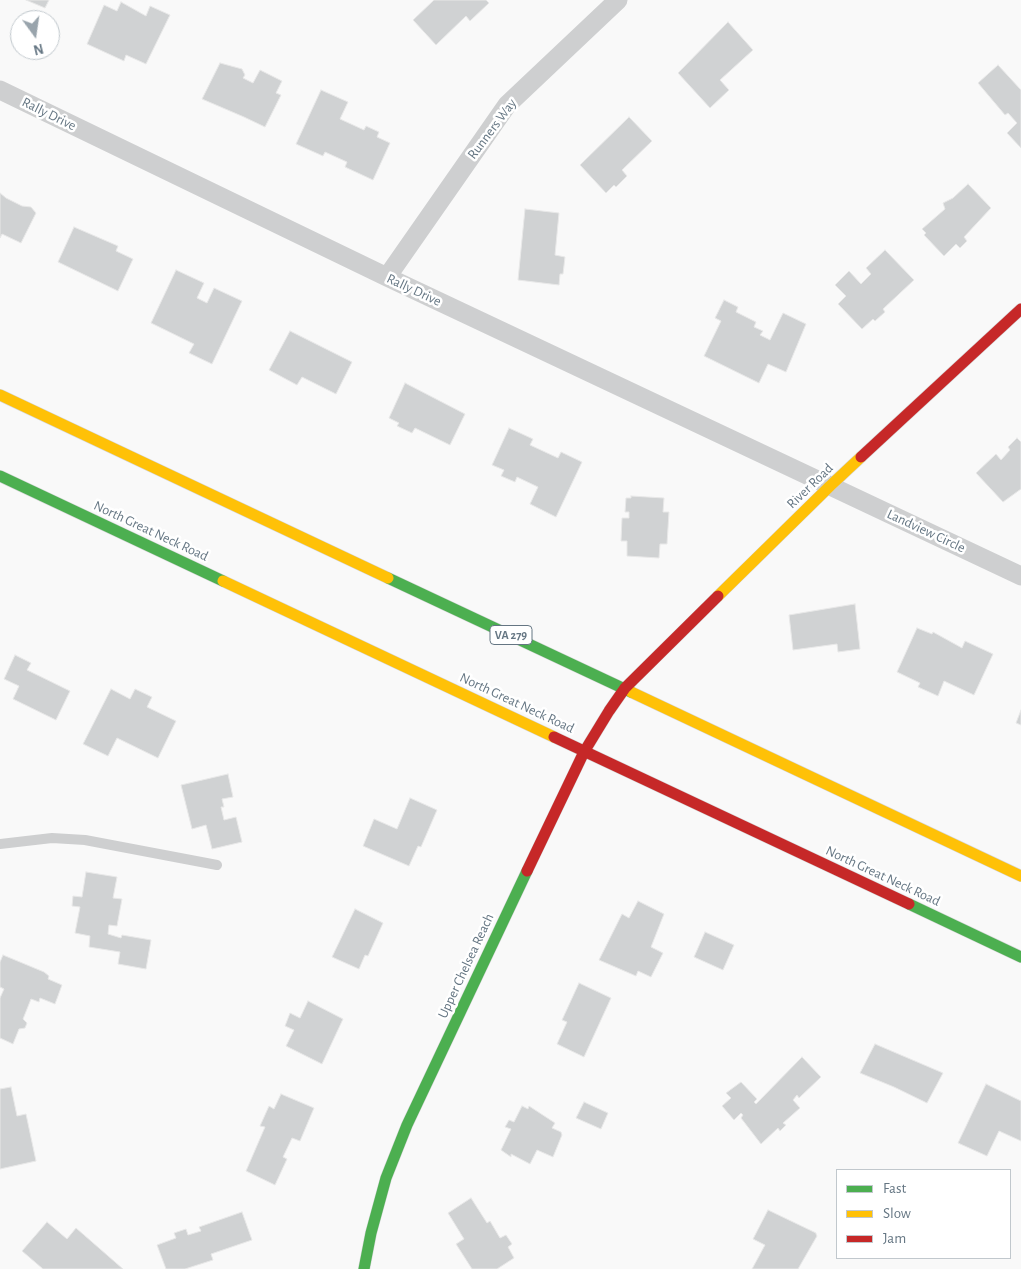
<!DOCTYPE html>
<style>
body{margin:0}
#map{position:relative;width:1021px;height:1269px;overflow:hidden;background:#f9f9f9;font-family:"Alegreya Sans",sans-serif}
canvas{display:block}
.legend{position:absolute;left:836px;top:1169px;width:175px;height:90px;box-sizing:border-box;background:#fff;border:1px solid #c1c8cd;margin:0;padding:6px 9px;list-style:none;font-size:15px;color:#657683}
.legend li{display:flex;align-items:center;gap:10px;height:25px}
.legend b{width:25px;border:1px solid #c1c8cd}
.north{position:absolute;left:10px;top:10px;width:50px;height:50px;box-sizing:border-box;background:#fff;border:1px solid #c1c8cd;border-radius:50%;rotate:166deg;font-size:14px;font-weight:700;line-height:20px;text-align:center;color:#657683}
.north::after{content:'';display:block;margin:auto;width:18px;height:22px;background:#99a4ac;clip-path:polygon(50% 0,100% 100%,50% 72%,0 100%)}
</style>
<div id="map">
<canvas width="1021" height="1269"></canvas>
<ul class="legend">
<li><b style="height:6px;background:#4caf50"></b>Fast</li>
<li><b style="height:6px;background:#ffc107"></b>Slow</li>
<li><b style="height:6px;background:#c62828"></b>Jam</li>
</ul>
<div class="north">N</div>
</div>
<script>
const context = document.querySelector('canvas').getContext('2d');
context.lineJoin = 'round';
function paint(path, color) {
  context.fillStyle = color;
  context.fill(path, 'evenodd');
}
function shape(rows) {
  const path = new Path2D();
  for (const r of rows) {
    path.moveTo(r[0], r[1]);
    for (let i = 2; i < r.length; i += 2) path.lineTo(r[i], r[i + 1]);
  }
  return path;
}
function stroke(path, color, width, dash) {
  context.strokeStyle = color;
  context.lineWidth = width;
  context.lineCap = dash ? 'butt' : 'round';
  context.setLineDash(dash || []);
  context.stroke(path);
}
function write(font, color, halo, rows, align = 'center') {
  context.font = font + ' "Alegreya Sans",sans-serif';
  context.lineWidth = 5;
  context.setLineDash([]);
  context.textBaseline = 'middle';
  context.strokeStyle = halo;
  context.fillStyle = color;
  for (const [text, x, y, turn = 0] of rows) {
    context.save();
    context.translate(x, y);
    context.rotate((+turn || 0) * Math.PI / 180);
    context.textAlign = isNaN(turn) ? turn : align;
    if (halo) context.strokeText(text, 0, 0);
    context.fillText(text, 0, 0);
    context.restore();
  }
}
const building = shape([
 [26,0,49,0,45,8,26,0],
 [434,0,486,0,489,3,470,21,466,16,436,45,413,20,434,0],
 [121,2,146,16,150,6,170,15,146,64,126,55,124,61,87,44,104,5,117,11,121,2],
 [728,22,753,50,720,80,729,90,710,108,678,73,728,22],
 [220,63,242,69,245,75,243,78,253,83,260,70,282,81,276,93,281,95,265,127,244,117,202,99,220,63],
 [998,65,1021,90,1021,148,1007,133,1017,123,1008,113,1005,115,978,83,998,65],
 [321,90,348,102,340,119,364,130,366,126,379,132,377,137,390,143,373,180,345,167,347,162,325,152,323,156,296,144,321,90],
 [629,117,652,141,622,170,627,176,616,187,614,185,606,193,580,165,629,117],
 [968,184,991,208,964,237,967,241,960,248,956,244,944,256,924,235,926,233,922,229,945,209,943,203,953,198,968,184],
 [0,193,6,198,22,206,31,207,36,213,21,243,2,234,0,238,0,193],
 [525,209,559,213,555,255,565,257,563,274,560,274,559,285,518,280,525,209],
 [74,227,118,246,116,251,133,259,118,291,58,262,74,227],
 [885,250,914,280,883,309,885,312,875,321,873,319,862,329,838,304,846,296,835,285,849,271,861,284,871,274,866,268,885,250],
 [176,270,204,283,197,298,207,303,214,288,242,301,212,364,189,353,194,344,151,323,176,270],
 [724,300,738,307,736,312,756,322,754,327,763,331,760,335,770,340,783,313,806,324,786,372,768,364,759,383,704,356,721,321,715,318,724,300],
 [290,331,352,362,336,394,302,377,297,385,269,370,290,331],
 [405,383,465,414,450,445,415,428,412,433,397,426,399,423,389,418,405,383],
 [509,428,533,439,530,445,558,458,561,452,582,462,556,517,530,504,538,487,517,477,515,482,501,476,504,470,492,465,509,428],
 [1017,438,1021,442,1021,489,1003,502,976,473,996,454,1001,460,1010,450,1008,447,1017,438],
 [631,496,664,498,663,512,669,512,667,544,660,544,659,558,627,556,627,541,621,541,622,518,629,518,629,512,625,512,626,498,631,498,631,496],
 [855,604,860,649,838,652,837,644,793,650,789,615,855,604],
 [917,628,932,634,933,632,962,648,965,641,993,654,974,695,944,681,938,696,918,687,920,683,897,672,917,628],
 [15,655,31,663,27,670,70,691,56,720,13,699,19,686,4,679,15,655],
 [111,689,130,699,135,689,152,697,147,707,176,721,158,758,117,738,108,756,83,744,111,689],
 [1021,710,1021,725,1016,723,1021,710],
 [228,774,233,797,222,799,224,807,221,807,224,820,236,817,242,842,212,849,206,825,192,829,181,785,228,774],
 [410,798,437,810,421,847,418,846,409,866,363,846,374,819,397,829,410,798],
 [86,872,117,877,113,898,122,899,117,926,109,925,108,934,121,938,122,935,151,940,146,969,118,964,120,952,89,947,90,936,75,933,80,907,72,906,73,896,82,897,86,872],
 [638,901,664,914,651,947,663,953,651,977,638,971,636,976,599,960,622,914,629,918,638,901],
 [355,909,383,923,368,956,365,955,359,969,332,957,355,909],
 [705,932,734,945,723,970,694,957,705,932],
 [3,955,44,972,49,976,48,979,62,985,55,1004,40,998,39,1002,31,999,23,1019,27,1023,25,1028,19,1029,13,1044,0,1038,0,998,4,989,0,987,0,962,3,955],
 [579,983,611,998,584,1057,557,1044,567,1022,562,1020,579,983],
 [308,1001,343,1019,322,1064,286,1046,294,1030,285,1026,290,1013,300,1018,308,1001],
 [875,1044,943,1073,927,1103,894,1087,860,1073,875,1044],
 [802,1057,821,1077,799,1098,797,1095,793,1100,800,1108,783,1123,786,1125,780,1131,778,1128,761,1144,741,1118,743,1115,741,1113,734,1120,722,1106,731,1098,726,1093,741,1082,757,1099,754,1102,756,1104,802,1057],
 [986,1084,1021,1101,1021,1141,999,1131,987,1156,958,1143,986,1084],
 [11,1087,17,1116,26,1114,36,1161,0,1169,0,1089,11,1087],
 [281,1094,314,1108,300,1141,292,1138,283,1157,287,1159,275,1185,246,1171,265,1127,260,1126,269,1106,274,1109,281,1094],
 [584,1102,608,1113,601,1129,576,1118,584,1102],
 [522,1106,528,1109,529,1106,555,1123,552,1128,561,1132,562,1135,553,1157,537,1150,530,1164,511,1154,511,1157,501,1150,511,1129,505,1127,509,1120,514,1122,522,1106],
 [471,1198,487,1223,490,1221,500,1238,506,1235,512,1244,508,1247,514,1258,497,1269,472,1269,456,1244,464,1239,448,1213,471,1198],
 [768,1210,816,1233,816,1234,817,1236,798,1269,752,1269,765,1245,753,1239,768,1210],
 [242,1212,252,1240,211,1254,213,1260,185,1269,166,1269,157,1245,176,1238,174,1233,186,1229,188,1235,201,1231,199,1227,242,1212],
 [47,1222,67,1239,76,1228,123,1269,43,1269,22,1251,47,1222]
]);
paint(building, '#d0d2d3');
stroke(building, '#e8e8e8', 1);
const fast = shape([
 [0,476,223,581],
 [388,578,631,692],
 [909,904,1021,957],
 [364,1269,371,1233,386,1178,407,1125,527,871]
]);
const slow = shape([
 [0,395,388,578],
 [223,581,554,737],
 [718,596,830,486,861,457],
 [631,692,1021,876]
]);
const jam = shape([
 [861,457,1021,309],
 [554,737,909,904],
 [527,871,584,752,609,711,625,688,718,596]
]);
stroke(fast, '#d5d6d7', 12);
stroke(slow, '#d5d6d7', 12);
stroke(jam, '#d5d6d7', 12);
stroke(shape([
 [0,844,52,838,85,840,217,865]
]), '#cecfd0', 10);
stroke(shape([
 [0,90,387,277,1021,576],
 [387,277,507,105,618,0]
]), '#cecfd0', 19);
stroke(fast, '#4caf50', 11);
stroke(slow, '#ffc107', 11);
stroke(jam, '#c62828', 11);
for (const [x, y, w] of [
 [511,635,42]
]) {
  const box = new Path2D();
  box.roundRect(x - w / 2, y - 9.5, w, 19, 4);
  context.fillStyle = '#fff';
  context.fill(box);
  stroke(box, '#657683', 1);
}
write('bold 12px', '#657683', null, [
 ["VA 279",511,635]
]);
write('14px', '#657683', '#fff', [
 ["Rally Drive",49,114,26],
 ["Runners Way",492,129,-53],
 ["Rally Drive",414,290,25],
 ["River Road",810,486,-44],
 ["North Great Neck Road",151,531,25],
 ["Landview Circle",926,531,25],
 ["North Great Neck Road",517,703,25],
 ["North Great Neck Road",883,876,25],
 ["Upper Chelsea Reach",466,966,-65]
]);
</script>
